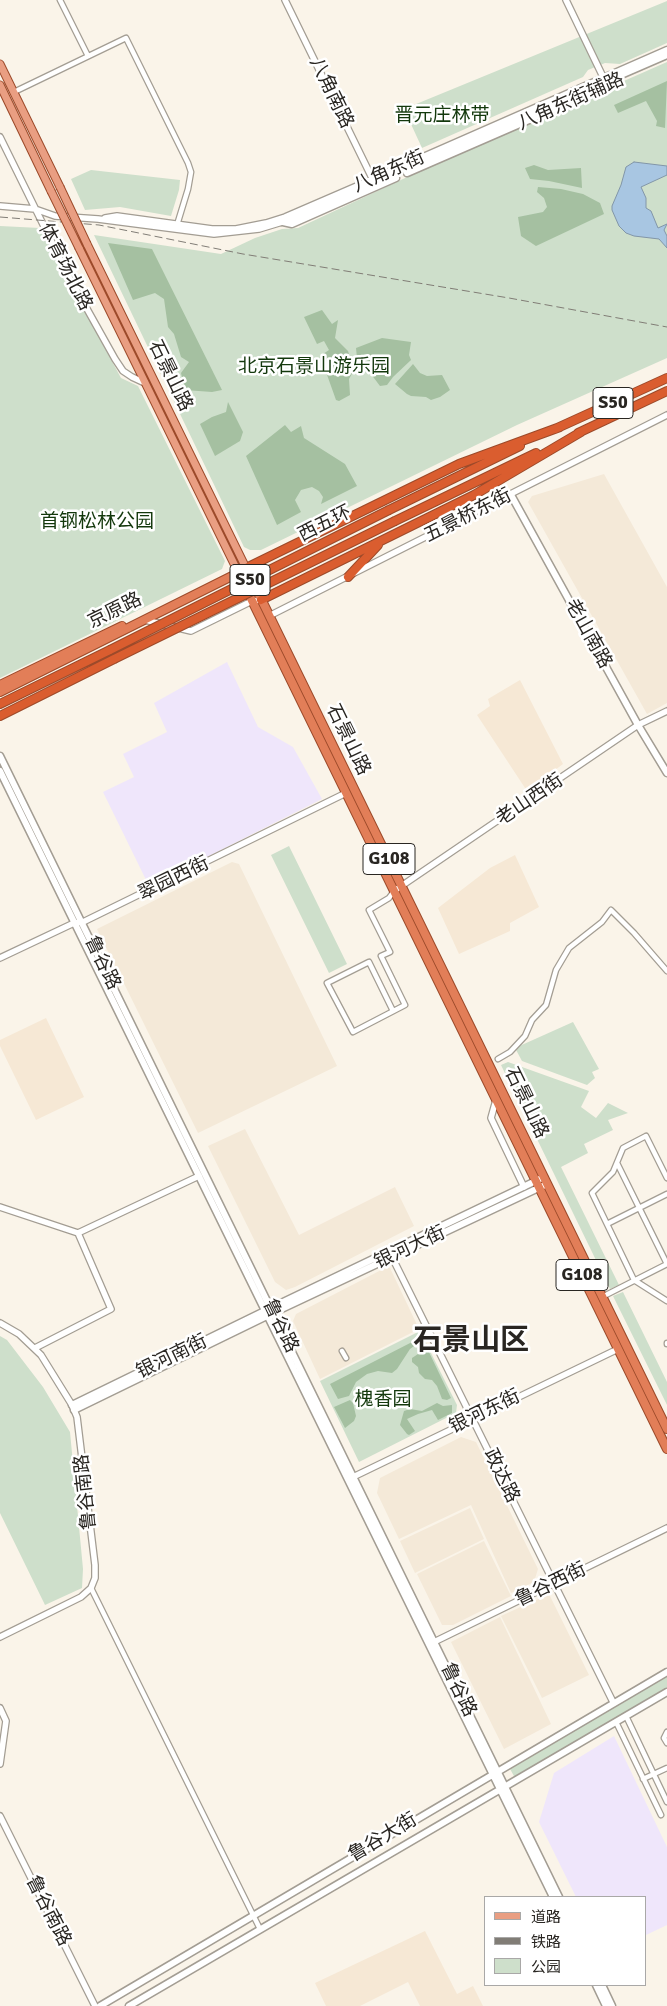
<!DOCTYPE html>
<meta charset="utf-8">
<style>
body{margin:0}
#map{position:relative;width:667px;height:2006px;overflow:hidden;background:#faf4e9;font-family:Signika,"Noto Sans SC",sans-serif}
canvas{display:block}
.legend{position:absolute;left:484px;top:1896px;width:162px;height:90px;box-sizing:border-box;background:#fff;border:1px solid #a9a8a7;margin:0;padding:6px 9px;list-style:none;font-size:15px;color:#292622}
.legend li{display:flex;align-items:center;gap:10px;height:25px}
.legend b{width:25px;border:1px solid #a9a8a7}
</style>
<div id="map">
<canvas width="667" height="2006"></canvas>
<ul class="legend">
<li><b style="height:6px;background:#e99e82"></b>道路</li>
<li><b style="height:6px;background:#817d76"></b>铁路</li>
<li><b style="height:14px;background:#cedfcb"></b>公园</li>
</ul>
</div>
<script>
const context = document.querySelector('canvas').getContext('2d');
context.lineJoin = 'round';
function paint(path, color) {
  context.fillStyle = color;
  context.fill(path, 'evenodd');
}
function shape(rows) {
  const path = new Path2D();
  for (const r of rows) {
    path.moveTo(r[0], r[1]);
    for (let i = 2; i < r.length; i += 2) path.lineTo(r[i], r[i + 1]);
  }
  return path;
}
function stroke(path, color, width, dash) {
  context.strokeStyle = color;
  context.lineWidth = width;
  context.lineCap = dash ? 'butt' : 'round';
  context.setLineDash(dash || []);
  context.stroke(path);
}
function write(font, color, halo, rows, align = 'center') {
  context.font = font + ' Signika,"Noto Sans SC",sans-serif';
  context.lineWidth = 5;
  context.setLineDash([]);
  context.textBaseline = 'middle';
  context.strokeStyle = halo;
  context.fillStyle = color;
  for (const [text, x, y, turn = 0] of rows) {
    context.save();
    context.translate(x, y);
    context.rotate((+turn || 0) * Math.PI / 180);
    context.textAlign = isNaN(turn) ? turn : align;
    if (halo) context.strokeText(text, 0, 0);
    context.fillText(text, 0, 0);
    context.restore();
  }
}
paint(shape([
 [604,474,667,587,667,703,647,714,528,502,532,496],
 [232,862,239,864,337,1066,198,1133,97,929],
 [245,1129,299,1235,395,1187,414,1226,295,1287,286,1290,275,1282,208,1146],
 [387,1267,390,1268,419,1329,320,1379,293,1321,296,1314],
 [461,1437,476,1442,538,1569,534,1582,511,1593,471,1505,399,1539,377,1493,380,1478],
 [470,1508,484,1539,415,1573,400,1541],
 [484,1541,511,1596,453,1625,442,1625,417,1574],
 [549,1594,589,1675,542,1698,501,1616],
 [500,1617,551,1724,504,1749,451,1642]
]), '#f4e9d8');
paint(shape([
 [520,680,563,764,527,791,477,715,490,706,488,699],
 [515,855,539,907,510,923,510,931,459,954,438,908,490,868],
 [46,1018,84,1097,36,1120,0,1046,0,1040],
 [425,1931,457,1994,473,1986,483,2006,420,2006,408,1982,360,2006,326,2006,315,1983]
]), '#f6e8d5');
paint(shape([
 [227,662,258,727,293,747,322,799,149,886,103,792,134,777,123,754,167,732,154,703],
 [614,1736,667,1847,667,1925,646,1935,646,1897,576,1897,539,1822,554,1773]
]), '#efe6fb');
paint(shape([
 [667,1,667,43,620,64,605,63,588,70,583,77,422,148,404,109],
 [667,62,667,358,517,425,261,550,250,550,244,547,94,235,221,254,255,238,282,229,298,228,433,165],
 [91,170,180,180,179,190,171,216,120,207,85,210,71,179],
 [0,226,40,228,121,378,138,386,225,561,222,569,0,678],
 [289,846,347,964,329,973,271,855],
 [573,1022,599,1069,592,1072,595,1078,587,1085,522,1061,515,1048],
 [508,1062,589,1091,581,1107,596,1118,608,1103,628,1113,608,1120,613,1130,584,1144,588,1153,561,1167,619,1285,610,1289,501,1065],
 [623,1292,667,1382,667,1405,613,1296],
 [420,1331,457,1405,456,1413,359,1462,320,1381],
 [0,1336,7,1340,43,1387,70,1432,83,1569,82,1588,45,1605,0,1513],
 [667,1675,667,1689,515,1778,509,1767]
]), '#cedfcb');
paint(shape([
 [667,81,665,128,656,126,657,121,646,101,618,113,614,105],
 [534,165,548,170,581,168,582,188,549,181,530,179,525,168],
 [538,187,561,189,583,194,600,203,604,214,536,246,521,236,518,217,543,212,547,207,544,198,537,192],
 [108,243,152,249,222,390,212,392,185,390,181,373,189,362,181,357,174,334,168,327,164,299,155,293,133,300],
 [322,310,332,324,338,320,335,338,348,351,354,370,349,379,350,395,339,401,336,400,326,372,329,367,323,354,329,350,324,341,317,344,304,317],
 [382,338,411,342,409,355,411,360,393,377,387,385,380,386,371,374,361,368,357,358,356,348],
 [413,364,420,373,427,376,442,375,450,390,440,397,431,400,426,397,411,396,407,394,395,384],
 [228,402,243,432,240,441,215,456,200,424,212,417,226,412],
 [285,425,291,432,301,426,304,438,345,464,357,486,321,504,323,497,319,491,312,487,301,490,295,500,301,512,277,525,246,456],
 [416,1340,418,1343,410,1349,397,1369,392,1373,378,1371,367,1374,356,1382,349,1396,338,1399,330,1384],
 [427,1348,451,1398,447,1400,442,1399,437,1386,432,1380,425,1379,419,1373,418,1367,412,1362,412,1358],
 [350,1400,353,1403,356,1416,354,1421,345,1428,334,1407],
 [437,1403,443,1406,452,1405,452,1413,438,1420,432,1410,418,1414,407,1419,415,1431,409,1435,407,1434,400,1425,404,1411,410,1409,422,1411]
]), '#a5c0a1');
const water = shape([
 [634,162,667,166,667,175,641,187,646,198,646,208,651,211,658,228,667,224,664,230,667,236,667,248,659,239,634,236,626,233,619,226,612,210,612,206,621,185,626,167,634,162]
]);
paint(water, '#a8c6e2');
stroke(water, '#8296a8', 1);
const minor = shape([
 [60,0,88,56],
 [14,92,126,38,188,163,191,172,188,189,177,225],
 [393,1011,369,962,327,983,353,1032,405,1005,381,956,390,952,369,910,389,898,394,891],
 [498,1059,510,1052,525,1036,532,1020,546,1005,556,970,569,948,602,922,611,910,634,933,667,971],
 [617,1163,667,1264],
 [667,1178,646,1136,623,1148,613,1172,592,1193,634,1280,667,1301],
 [607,1224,667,1194],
 [602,1297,667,1264],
 [667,1343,667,1344],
 [342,1351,346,1358],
 [91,1588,260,1929],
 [626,1716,667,1802],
 [616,1722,661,1815],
 [667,1732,664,1738,667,1743],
 [643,1779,667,1768]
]);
const tertiary = shape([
 [285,0,374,182],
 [566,0,605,81],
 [0,137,68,275,115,359,123,371,132,377,145,383],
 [0,206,35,209,55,216,98,219,214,234,259,229,282,222],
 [105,218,117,216,212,229,236,229,266,223,285,217,373,179],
 [269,616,667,415],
 [145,620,191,631,252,601,261,600],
 [394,891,638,725,667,711],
 [0,958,74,923,83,922,346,793],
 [496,1100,491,1118,524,1187],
 [0,1207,78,1233,199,1176],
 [390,1253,613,1702],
 [0,1323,19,1334,41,1355,72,1405,77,1417,95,1565,95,1578,91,1588,81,1597,0,1637],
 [35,1348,111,1309,78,1233],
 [353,1477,618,1349],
 [434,1642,667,1528],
 [0,1708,6,1721,0,1764],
 [0,1816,95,2006]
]);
const secondary = shape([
 [407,173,614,83],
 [373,179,667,50],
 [282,222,667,55],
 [283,222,292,224,396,178],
 [511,495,638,725,667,773],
 [0,756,559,1897],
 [0,771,553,1897],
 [72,1405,279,1304,544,1177],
 [74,1410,273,1313,547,1184],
 [596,1985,606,2006],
 [602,1985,612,2006],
 [100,2006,667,1672],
 [129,2006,667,1692]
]);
const primary = shape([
 [0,64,60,187],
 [0,85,51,191],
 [87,244,246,568],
 [79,248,239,574]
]);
const trunk = shape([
 [246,568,667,1429],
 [239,574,667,1449],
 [0,685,122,626],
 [0,692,242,571]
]);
const motorway = shape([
 [555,429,667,378],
 [578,433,667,391],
 [389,510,520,446],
 [395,521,536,453],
 [246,568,459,464,560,427],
 [348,577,378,545],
 [261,600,474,495,581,432],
 [0,704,110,650],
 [0,716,114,659]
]);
stroke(minor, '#a39d93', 7);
stroke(tertiary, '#a39d93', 8);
stroke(secondary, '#a39d93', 9);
stroke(primary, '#9c4a2a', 9);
stroke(trunk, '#9c4a2a', 10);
stroke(motorway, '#9c4a2a', 10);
stroke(minor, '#fff', 4.5);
stroke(tertiary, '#fff', 5.5);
stroke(secondary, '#fff', 6);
stroke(primary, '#e99e82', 7);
stroke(trunk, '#e27e58', 8);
stroke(motorway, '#da5d2f', 8);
stroke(shape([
 [0,217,99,225,243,254,509,298,667,327]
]), '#817d76', 1, [8, 4]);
const primaryBridge = shape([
 [60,187,87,244],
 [51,191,79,248]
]);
const motorwayBridge = shape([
 [110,650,389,510],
 [114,659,395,521]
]);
stroke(primaryBridge, '#9c4a2a', 9, []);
stroke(motorwayBridge, '#9c4a2a', 10, []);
stroke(primaryBridge, '#e99e82', 7);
stroke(motorwayBridge, '#da5d2f', 8);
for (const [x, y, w] of [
 [613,403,40],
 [250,580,40],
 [389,859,52],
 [582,1275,52]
]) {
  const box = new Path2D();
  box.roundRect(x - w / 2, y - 15.5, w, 31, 4);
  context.fillStyle = '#fff';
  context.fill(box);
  stroke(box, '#292622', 1);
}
write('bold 18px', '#292622', null, [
 ["S50",613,403],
 ["S50",250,580],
 ["G108",389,859],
 ["G108",582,1275]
]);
write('19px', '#292622', '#fff', [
 ["八角南路",331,93,64],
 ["八角东街辅路",571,102,-24],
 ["八角东街",389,172,-24],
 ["体育场北路",65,267,63],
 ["石景山路",170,376,64],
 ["五景桥东街",468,516,-27],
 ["西五环",325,524,-27],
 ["京原路",115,611,-26],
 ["老山南路",588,634,61],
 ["石景山路",348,740,64],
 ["老山西街",530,800,-34],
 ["翠园西街",174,879,-26],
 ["鲁谷路",102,963,64],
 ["石景山路",526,1103,64],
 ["银河大街",410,1248,-25],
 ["鲁谷路",280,1326,64],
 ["银河南街",172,1357,-26],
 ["银河东街",485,1412,-26],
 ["政达路",501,1476,64],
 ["鲁谷南路",86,1492,-96],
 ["鲁谷西街",551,1585,-26],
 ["鲁谷路",458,1690,64],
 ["鲁谷大街",383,1838,-31],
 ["鲁谷南路",48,1911,63]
]);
write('19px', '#13380c', '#fff', [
 ["晋元庄林带",442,116],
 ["北京石景山游乐园",314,367],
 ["首钢松林公园",97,522],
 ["槐香园",383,1400]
]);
write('bold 29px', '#292622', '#fff', [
 ["石景山区",471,1341]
]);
</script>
